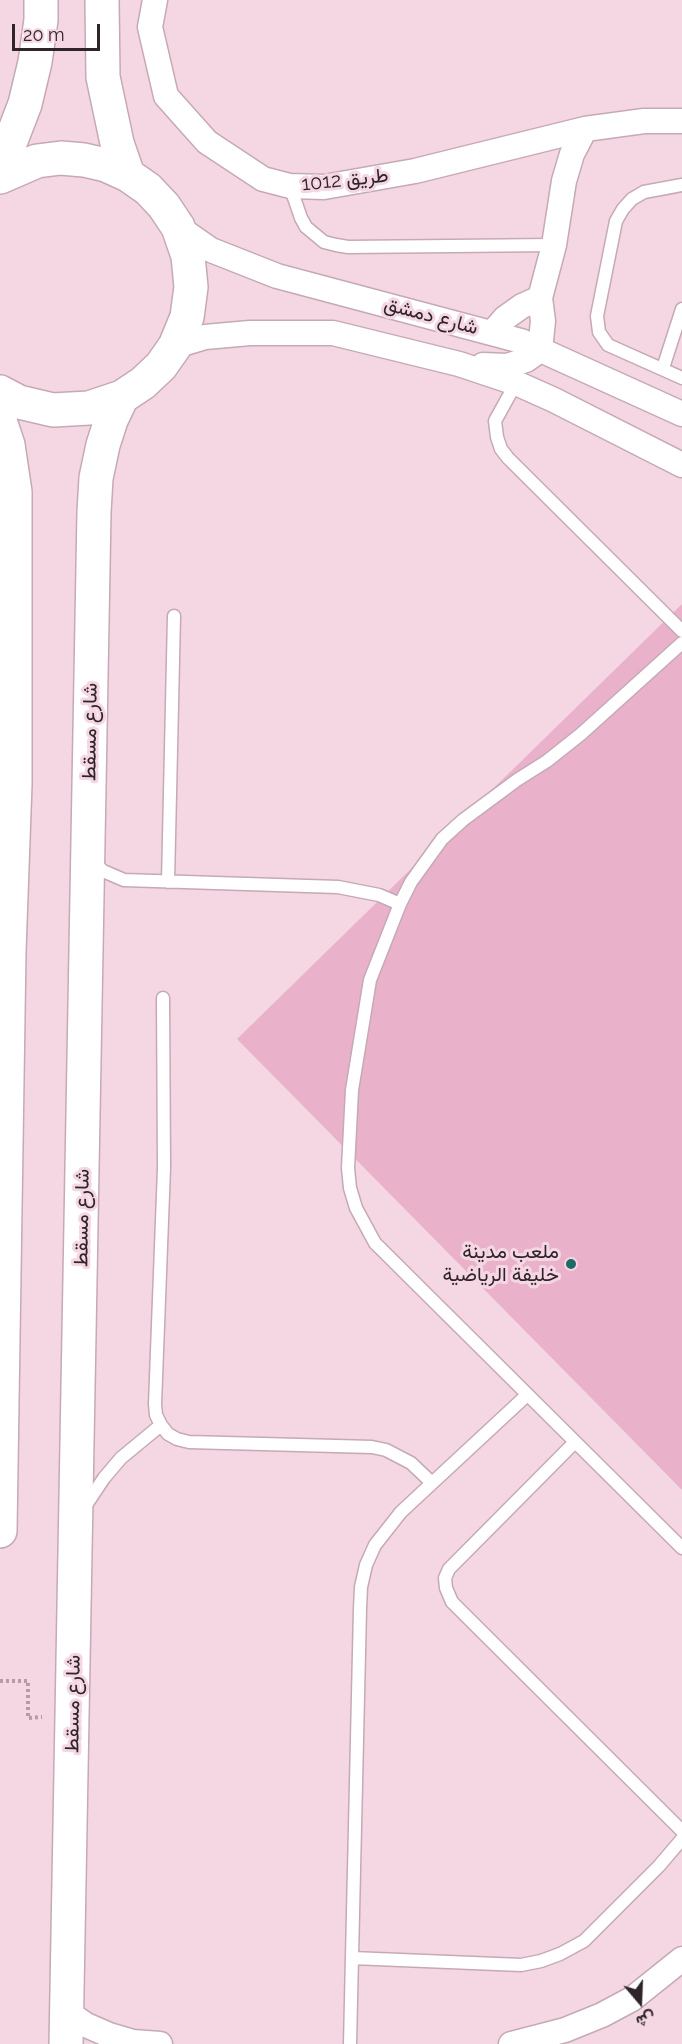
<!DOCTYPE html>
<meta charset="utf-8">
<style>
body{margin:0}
#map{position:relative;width:682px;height:2044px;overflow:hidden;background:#f5d7e4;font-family:Raleway,Vazirmatn,sans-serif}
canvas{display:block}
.north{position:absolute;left:610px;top:1972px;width:60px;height:60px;-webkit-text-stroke:4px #f5d7e4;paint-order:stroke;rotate:161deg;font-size:16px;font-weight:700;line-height:24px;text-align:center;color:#2f2429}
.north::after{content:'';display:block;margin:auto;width:21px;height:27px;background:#2f2429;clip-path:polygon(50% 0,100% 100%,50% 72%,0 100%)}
.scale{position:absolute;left:12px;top:24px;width:88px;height:27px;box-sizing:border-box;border:3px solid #2f2429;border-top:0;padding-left:8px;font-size:18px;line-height:21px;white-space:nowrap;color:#2f2429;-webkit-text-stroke:4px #f5d7e4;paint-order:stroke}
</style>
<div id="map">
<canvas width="682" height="2044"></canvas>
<div class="north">ش</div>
<div class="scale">20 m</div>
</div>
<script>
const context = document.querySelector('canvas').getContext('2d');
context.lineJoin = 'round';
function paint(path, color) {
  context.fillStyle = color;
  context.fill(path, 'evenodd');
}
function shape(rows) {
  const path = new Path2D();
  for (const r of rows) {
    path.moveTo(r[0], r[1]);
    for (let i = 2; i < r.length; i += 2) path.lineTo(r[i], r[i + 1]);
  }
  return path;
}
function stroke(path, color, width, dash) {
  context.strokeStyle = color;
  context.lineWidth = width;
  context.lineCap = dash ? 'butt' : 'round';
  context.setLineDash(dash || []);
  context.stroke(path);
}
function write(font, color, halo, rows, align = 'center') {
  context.font = font + ' Raleway,Vazirmatn,sans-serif';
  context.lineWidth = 6;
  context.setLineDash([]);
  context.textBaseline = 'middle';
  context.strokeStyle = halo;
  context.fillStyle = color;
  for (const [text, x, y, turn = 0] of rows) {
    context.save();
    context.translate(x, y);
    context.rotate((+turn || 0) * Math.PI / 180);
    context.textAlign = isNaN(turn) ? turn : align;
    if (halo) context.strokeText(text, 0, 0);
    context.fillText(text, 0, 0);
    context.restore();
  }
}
paint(shape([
 [682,604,682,1490,237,1039]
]), '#eab1cb');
const lane = shape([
 [682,185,644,192,632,199,623,209,616,221,597,316,599,332,608,345,682,378],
 [290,186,301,218,306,227,324,242,336,245,348,247,554,245],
 [663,368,682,309],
 [516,383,495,421,497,437,501,449,508,458,682,631],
 [682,643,581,734,547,761,517,780,463,820,442,839,411,882,400,904,370,980,352,1090,348,1168,350,1188,356,1208,375,1243,682,1548],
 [92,861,103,871,124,880,338,887,379,895,400,904],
 [168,882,174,616],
 [163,998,164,1168,155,1404,156,1415,161,1425,168,1434,177,1439,189,1442,372,1447,386,1450,411,1463,432,1483],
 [575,1442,449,1569,445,1578,446,1588,452,1602,682,1831],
 [84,1508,104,1478,121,1458,161,1425],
 [352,1958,521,1965,541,1961,560,1954,584,1941,659,1866,682,1839],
 [350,2044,360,1609,361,1587,366,1565,375,1545,401,1512,527,1395]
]);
const street = shape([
 [155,0,150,27,166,96,207,142,263,179,290,186,324,187,415,171,585,129,644,121,682,121],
 [178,227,211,250,277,276,521,341,682,414],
 [492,333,505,318,522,306,540,298],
 [175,346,205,337,250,333,333,333,459,364,516,383,554,400,682,465],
 [483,365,507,366,526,360,540,350,543,321,540,298,554,245,564,181,572,154,585,129],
 [66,2011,86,2025,109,2035,133,2042,160,2044],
 [511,2044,565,2030,602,2015,632,1999,682,1959]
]);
const secondary = shape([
 [102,0,103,77,117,143,128,175],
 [0,169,25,104,35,62,41,20,41,0],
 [0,177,37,161,61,158,84,160,106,165,128,175,148,189,164,206,178,227,188,256,191,287,187,317,175,346,161,366,143,383,122,397,89,408,53,410,19,402,0,392],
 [0,421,8,445,15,492,15,784,9,951,0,1531],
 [66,2044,94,512,96,478,103,445,111,420,122,397]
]);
stroke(lane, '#c6a9b6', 15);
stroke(street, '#c6a9b6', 27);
stroke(secondary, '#c6a9b6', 36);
stroke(shape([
 [0,1681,28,1681,28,1718,42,1717]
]), '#b39ca6', 4, [3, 3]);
stroke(lane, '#fff', 12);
stroke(street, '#fff', 24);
stroke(secondary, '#fff', 33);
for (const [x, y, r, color] of [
 [571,1264,6,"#1e6a66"]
]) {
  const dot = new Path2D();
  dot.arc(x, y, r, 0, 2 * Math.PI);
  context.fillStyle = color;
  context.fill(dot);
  stroke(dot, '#f5d7e4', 2);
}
write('20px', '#2f2429', '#f5d7e4', [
 ["طريق 1012",345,180,-6],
 ["شارع دمشق",431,316,15],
 ["شارع مسقط",90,732,-89],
 ["شارع مسقط",82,1218,-89],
 ["شارع مسقط",73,1704,-89]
]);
write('20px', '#2f2429', '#f5d7e4', [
 ["ملعب مدينة",559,1252],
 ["خليفة الرياضية",559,1275]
], 'right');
</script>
